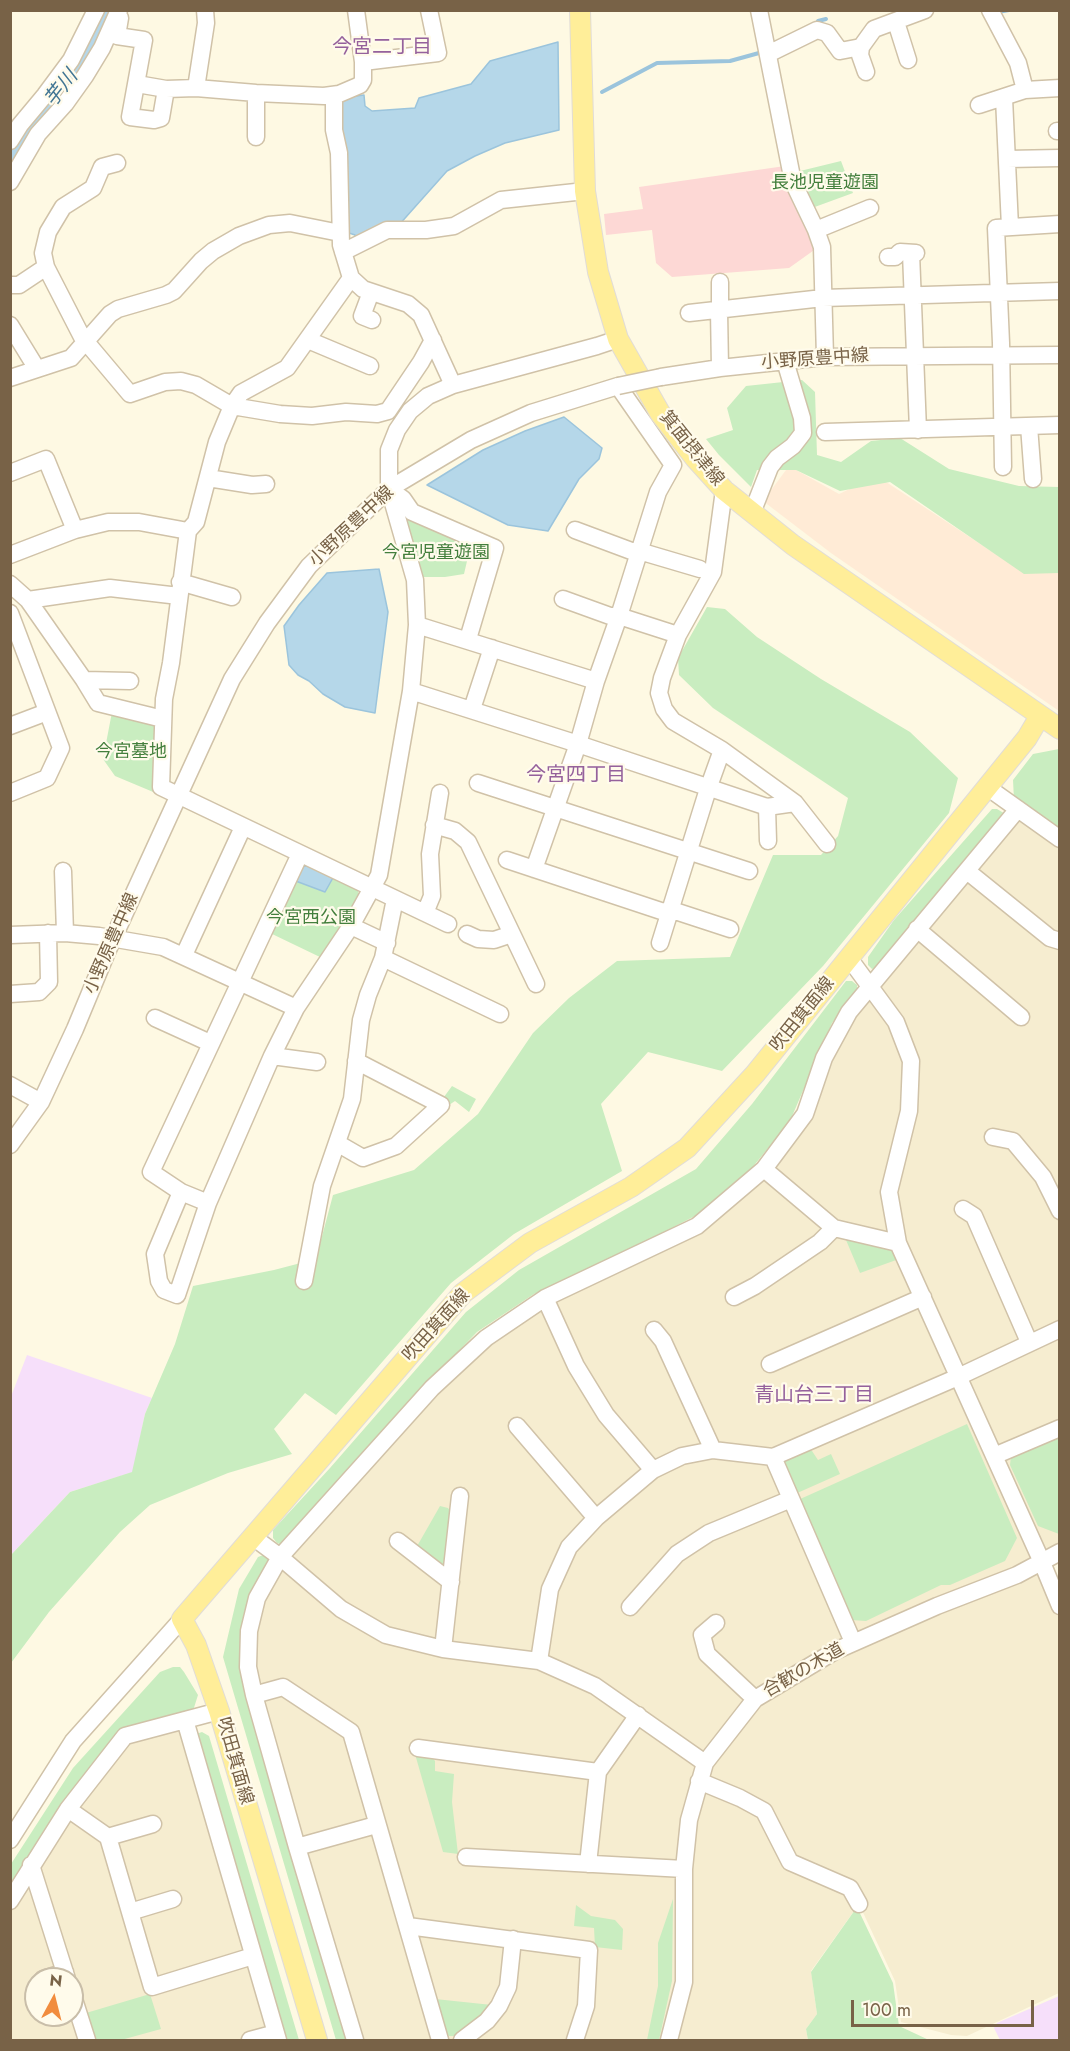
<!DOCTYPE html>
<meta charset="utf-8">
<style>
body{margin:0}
#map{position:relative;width:1070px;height:2051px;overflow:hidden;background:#fef9e3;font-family:Jost,sans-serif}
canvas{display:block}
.frame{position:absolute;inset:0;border:12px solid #786247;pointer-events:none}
.north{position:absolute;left:24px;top:1967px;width:60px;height:60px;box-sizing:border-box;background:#fffbeb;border:2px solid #c9bea9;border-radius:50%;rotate:7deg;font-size:16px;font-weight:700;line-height:24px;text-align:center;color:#786247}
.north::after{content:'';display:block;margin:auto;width:21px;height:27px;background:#f18c3e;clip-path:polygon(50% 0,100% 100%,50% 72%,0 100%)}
.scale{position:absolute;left:851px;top:2000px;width:183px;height:27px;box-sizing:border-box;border:3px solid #786247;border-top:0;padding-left:8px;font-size:18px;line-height:21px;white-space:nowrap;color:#786247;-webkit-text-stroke:4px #fffbeb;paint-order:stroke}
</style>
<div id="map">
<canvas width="1070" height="2051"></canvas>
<div class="frame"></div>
<div class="north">N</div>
<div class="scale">100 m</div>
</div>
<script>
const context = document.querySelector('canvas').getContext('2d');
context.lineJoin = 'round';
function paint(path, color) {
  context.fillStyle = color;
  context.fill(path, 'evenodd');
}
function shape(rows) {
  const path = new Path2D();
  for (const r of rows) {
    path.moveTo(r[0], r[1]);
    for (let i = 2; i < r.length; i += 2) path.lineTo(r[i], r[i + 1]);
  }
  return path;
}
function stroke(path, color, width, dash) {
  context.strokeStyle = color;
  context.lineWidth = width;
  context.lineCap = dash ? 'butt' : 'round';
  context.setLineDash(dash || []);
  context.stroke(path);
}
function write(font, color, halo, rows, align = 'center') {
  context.font = font + ' Jost,"Noto Sans JP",sans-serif';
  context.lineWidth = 4.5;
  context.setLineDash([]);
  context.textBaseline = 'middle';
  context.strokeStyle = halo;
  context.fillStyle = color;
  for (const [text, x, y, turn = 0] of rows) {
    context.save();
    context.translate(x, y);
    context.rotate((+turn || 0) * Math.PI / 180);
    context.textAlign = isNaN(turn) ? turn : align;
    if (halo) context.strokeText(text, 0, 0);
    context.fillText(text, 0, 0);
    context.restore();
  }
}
paint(shape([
 [1018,809,1059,839,1060,1552,1041,1561,1060,1606,1059,1993,967,2036,951,2035,901,2022,895,1981,859,1904,811,1971,817,2014,806,2029,808,2040,355,2040,254,1695,249,1631,280,1557,486,1338,697,1226,739,1192,805,1114,849,1012],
 [185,1720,278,2040,11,2040,11,1901,125,1736],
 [36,1979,72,1979,72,2015,36,2015]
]), '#f6edd0');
paint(shape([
 [789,466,839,494,877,476,1023,572,1059,568,1059,711,831,553,763,501]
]), '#ffebd6');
paint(shape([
 [27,1355,152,1398,145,1414,133,1472,70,1492,11,1555,10,1399],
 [1059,1996,1059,2040,1000,2040,994,2028,997,2023]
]), '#f6dffa');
paint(shape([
 [785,166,817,248,789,268,672,277,656,263,652,230,606,235,604,214,643,209,639,187]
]), '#fdd8d5');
paint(shape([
 [841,161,853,193,812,208,796,172],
 [802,380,815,392,817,455,841,462,871,441,900,438,949,469,1019,486,1059,487,1059,573,1024,574,890,482,840,491,796,470,757,470,751,487,719,455,706,439,733,430,727,408,746,386],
 [409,516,471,544,464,574,445,577,418,577,403,521],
 [707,607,725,609,757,637,821,679,910,732,958,778,949,813,823,966,722,1071,648,1052,601,1104,622,1171,514,1234,451,1283,336,1415,305,1393,274,1429,292,1454,228,1473,150,1505,120,1532,49,1612,11,1663,11,1555,70,1492,132,1472,145,1414,175,1344,193,1286,274,1270,316,1259,333,1195,414,1170,478,1114,533,1033,569,998,617,961,730,957,773,855,821,855,838,836,848,798,713,708,679,675,678,658],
 [112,712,159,724,158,794,115,776,103,759],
 [1059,749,1059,831,1014,800,1013,780,1033,754],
 [992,809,997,809,1007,815,946,883,880,967,872,969,868,965,868,957,894,920],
 [334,876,357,888,360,898,322,958,270,933,293,880],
 [846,981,852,981,857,985,857,991,832,1023,790,1121,743,1179,695,1216,617,1256,534,1294,477,1332,423,1388,282,1545,277,1543,273,1538,273,1530,330,1468,466,1312,519,1270,696,1169,752,1104],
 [452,1086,476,1099,469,1112,455,1101,449,1105,441,1101],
 [846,1240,889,1247,896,1251,899,1259,860,1273],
 [967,1424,1017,1538,1005,1561,950,1585,941,1585,866,1621,851,1620,798,1500],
 [1059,1434,1059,1534,1038,1526,1010,1465,1011,1456],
 [805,1449,812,1451,818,1460,831,1454,840,1474,795,1494,782,1464,785,1457],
 [440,1506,448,1508,453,1515,447,1563,439,1565,416,1548],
 [266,1554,270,1560,261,1574,250,1600,243,1633,350,2040,336,2040,223,1657,239,1589,258,1557],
 [173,1667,180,1667,184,1672,198,1695,192,1714,120,1731,11,1887,11,1864,73,1768,160,1672],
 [202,1732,209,1736,299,2040,284,2040,196,1734],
 [415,1754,431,1756,435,1761,435,1771,454,1774,452,1802,458,1854,443,1852],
 [673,1899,672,1981,659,2040,647,2040,658,1986,658,1943],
 [576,1905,591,1916,615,1920,623,1929,622,1950,595,1947,594,1928,574,1926],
 [857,1907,893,1983,899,2026,929,2040,808,2040,806,2029,817,2014,811,1972],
 [150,1994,161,2029,121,2040,94,2040,86,2013],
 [435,1999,492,2005,483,2016,456,2036,449,2036,444,2031]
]), '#c9edc0');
const water = shape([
 [558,42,559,130,505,143,475,156,447,171,398,226,355,242,355,235,346,232,341,98,364,95,365,106,372,111,415,108,419,98,471,84,490,61,558,42],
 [564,417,602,448,599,459,579,479,548,531,508,525,427,485,483,450,525,431,564,417],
 [379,569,388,612,375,713,345,707,323,694,309,681,298,675,289,665,284,626,299,605,327,573,379,569],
 [309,865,334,876,325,892,293,880,298,868,309,865]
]);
paint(water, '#b5d7e9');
stroke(water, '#9bc4dc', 1.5);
stroke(shape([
 [998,12,1009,10],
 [816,26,818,21,826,19],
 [602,92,657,63,730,61,759,53]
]), '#9bc4dc', 4);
stroke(shape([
 [10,165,32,128,57,100,83,62,110,10]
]), '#b5d7e9', 22);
const minor = shape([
 [759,10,793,182,816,230,822,247,825,357],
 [990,10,1018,63,1025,90],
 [120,18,117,36,144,40,130,117,154,120,161,118,166,89],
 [896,22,908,60],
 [768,54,817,30,827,33,840,51,861,47],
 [363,62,438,53,429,10],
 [866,72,860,55,861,47,874,29,925,10],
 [137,84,166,89,196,88,256,93,324,96,339,94,360,85,363,80,363,62,356,10],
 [196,88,206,23,205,10],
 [334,95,334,130,339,153,341,245,351,278,287,368,241,393,232,406,217,442,196,522,188,531,171,663,164,699,161,787,448,924],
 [1004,98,1010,227],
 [979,105,1025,90,1060,88],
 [1057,131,1060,131],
 [256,137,256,93],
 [10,141,20,125,45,95,71,60,96,10],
 [1007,159,1060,158],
 [117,163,102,167,93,188,63,207,48,232,43,253,46,267,82,337,130,394,165,382,181,381,196,385,232,406,280,414,312,416,346,412,377,414,388,411,421,362,433,340],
 [10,182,38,134,65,104,85,76,102,48,119,10],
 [816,230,870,208],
 [343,252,387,230,426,230,454,226,501,200,585,191],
 [911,253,918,430],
 [888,257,895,257,900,252,916,253],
 [351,278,363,289,408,304,421,315,453,385],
 [720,282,720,305,719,310,720,368],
 [10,285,19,285,46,267],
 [371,292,362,316,372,320],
 [689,313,823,298,1060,291],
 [10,325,37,369],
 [308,340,370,366],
 [661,377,720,368,825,357,1060,355],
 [10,378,71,358,110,314,118,309,166,295,174,291,201,261,213,251,239,236,269,225,290,223,340,233],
 [1029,426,1033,479],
 [825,432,1060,425],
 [1003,467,1001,343,996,228,1060,224],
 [10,473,46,459,75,530],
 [208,478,252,485,266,484],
 [389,489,403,499,412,512,495,548,468,639],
 [724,490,713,572,678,635,662,678,659,693,664,709,673,721,722,750,795,803,827,844],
 [752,513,770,467,777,458,793,446,803,433,802,418,785,361],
 [575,530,634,552,639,551,700,569],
 [10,555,75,530,108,522,139,522,188,531],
 [180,582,232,597],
 [10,584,28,600,84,680,98,703,163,719],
 [563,599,610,616,619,616,678,635],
 [28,600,110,588,179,596],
 [10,613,61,748,47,778,10,793],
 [417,625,596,681],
 [84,680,130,681],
 [411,691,578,744,767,807,795,803],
 [472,709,492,648],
 [10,726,47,712],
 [478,783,749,871],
 [987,787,1060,839],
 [767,807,768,841],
 [434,825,455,831,468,842,536,984],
 [507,860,661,911,678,912,730,929],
 [63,871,65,933],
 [967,871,1050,938,1060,941],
 [425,913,432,896,430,854,440,793],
 [351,926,387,943],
 [917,929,1021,1017],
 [467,934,478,939,494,940,512,934],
 [10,935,65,933,99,936,163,947,296,1008],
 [660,943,708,789,722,750],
 [184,955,243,827],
 [383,958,500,1014],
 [849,958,896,1022,911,1061,909,1111,889,1192,898,1243,1041,1560,1060,1606],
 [10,994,39,992,49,982,48,933],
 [155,1018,210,1043],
 [272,1056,317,1062],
 [10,1085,41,1102],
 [993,1137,1013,1141,1043,1177,1060,1211],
 [337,1143,363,1158,396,1146,441,1105,356,1061],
 [10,1145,41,1102,75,1029,107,952,232,679,267,623,309,566,389,489,471,440,531,413,618,386,673,465,658,492,619,616,596,681,578,744,534,869],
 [764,1169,834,1228,898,1243],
 [181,1192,155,1254,159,1281,164,1290,177,1295,208,1203,272,1056,296,1008,351,926,379,875,411,691,417,625,415,580,389,489,389,450,397,430,410,411,428,396,453,385,597,346,618,339],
 [208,1203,181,1192,151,1172,300,854],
 [963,1209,974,1216,1029,1342],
 [304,1281,322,1186,352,1099,361,1020,368,995,383,958,395,899],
 [734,1297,755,1286,820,1242,834,1228],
 [545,1298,576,1366,606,1415,653,1470],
 [654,1330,663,1341,713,1450],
 [770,1364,923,1297],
 [517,1426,596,1518],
 [994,1456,1060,1428],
 [773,1457,853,1642],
 [253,1537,280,1557,341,1609,386,1635,443,1649,539,1661,595,1686,705,1763],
 [398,1541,451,1582],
 [630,1607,677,1554,709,1533,791,1499],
 [716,1623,702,1635,707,1654,755,1699],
 [443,1649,460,1496],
 [539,1661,550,1589,569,1547,596,1518,653,1470,682,1456,713,1450,773,1457,958,1377,1060,1329],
 [254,1695,283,1687,351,1732,440,2040],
 [185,1720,278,2040],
 [418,1748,598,1772],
 [699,1781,740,1798,764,1811,790,1862,850,1888,859,1904],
 [68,1809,108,1837,152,1987,253,1956],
 [108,1837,153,1824],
 [10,1840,73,1741,182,1619],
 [297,1847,376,1825],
 [466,1857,684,1869],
 [588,1864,598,1772,638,1715],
 [31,1865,67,1979],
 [10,1901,68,1809,125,1736,219,1711],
 [130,1912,173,1899],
 [408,1926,589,1950,586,2006,575,2040],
 [43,1979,65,1972],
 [72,1993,87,2040],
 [250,2040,276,2033],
 [355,2040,297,1847,254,1695,248,1667,249,1631,257,1598,280,1557,432,1388,486,1338,545,1298,697,1226,764,1169,805,1114,824,1058,849,1012,1018,809],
 [462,2040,487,2021,499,2006,508,1987,513,1939],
 [669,2040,684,1982,684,1869,689,1820,705,1763,755,1699,835,1651,937,1606,1017,1575,1060,1552]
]);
const major = shape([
 [580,10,585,191,598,272,618,339,660,413,695,458,724,490,793,545,1060,729],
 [317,2040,219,1711,196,1645,182,1619,463,1293,530,1243,631,1187,687,1148,755,1074,1027,738,1040,716]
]);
stroke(minor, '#d0c2a8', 19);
stroke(major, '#e1dcd7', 22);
stroke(minor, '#fff', 16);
stroke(major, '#fe9', 20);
const minorBridge = shape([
 [618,386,661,377]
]);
stroke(minorBridge, '#d0c2a8', 19, []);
stroke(minorBridge, '#fff', 16);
write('18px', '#437f3d', '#fffbeb', [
 ["長池児童遊園",825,184],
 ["今宮児童遊園",436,554],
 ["今宮墓地",131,753],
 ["今宮西公園",311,919]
]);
write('18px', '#786247', '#fffbeb', [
 ["小野原豊中線",815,360,-4],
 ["箕面摂津線",691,449,51],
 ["小野原豊中線",352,527,-43],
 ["小野原豊中線",112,944,-66],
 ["吹田箕面線",803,1015,-51],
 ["吹田箕面線",437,1326,-48],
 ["合歓の木道",804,1671,-30],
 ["吹田箕面線",234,1761,74]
]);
write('20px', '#95619c', '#fffbeb', [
 ["今宮二丁目",382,48],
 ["今宮四丁目",576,776],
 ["青山台三丁目",814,1396]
]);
write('italic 20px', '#417594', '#fffbeb', [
 ["芋川",62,89,-52]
]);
</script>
